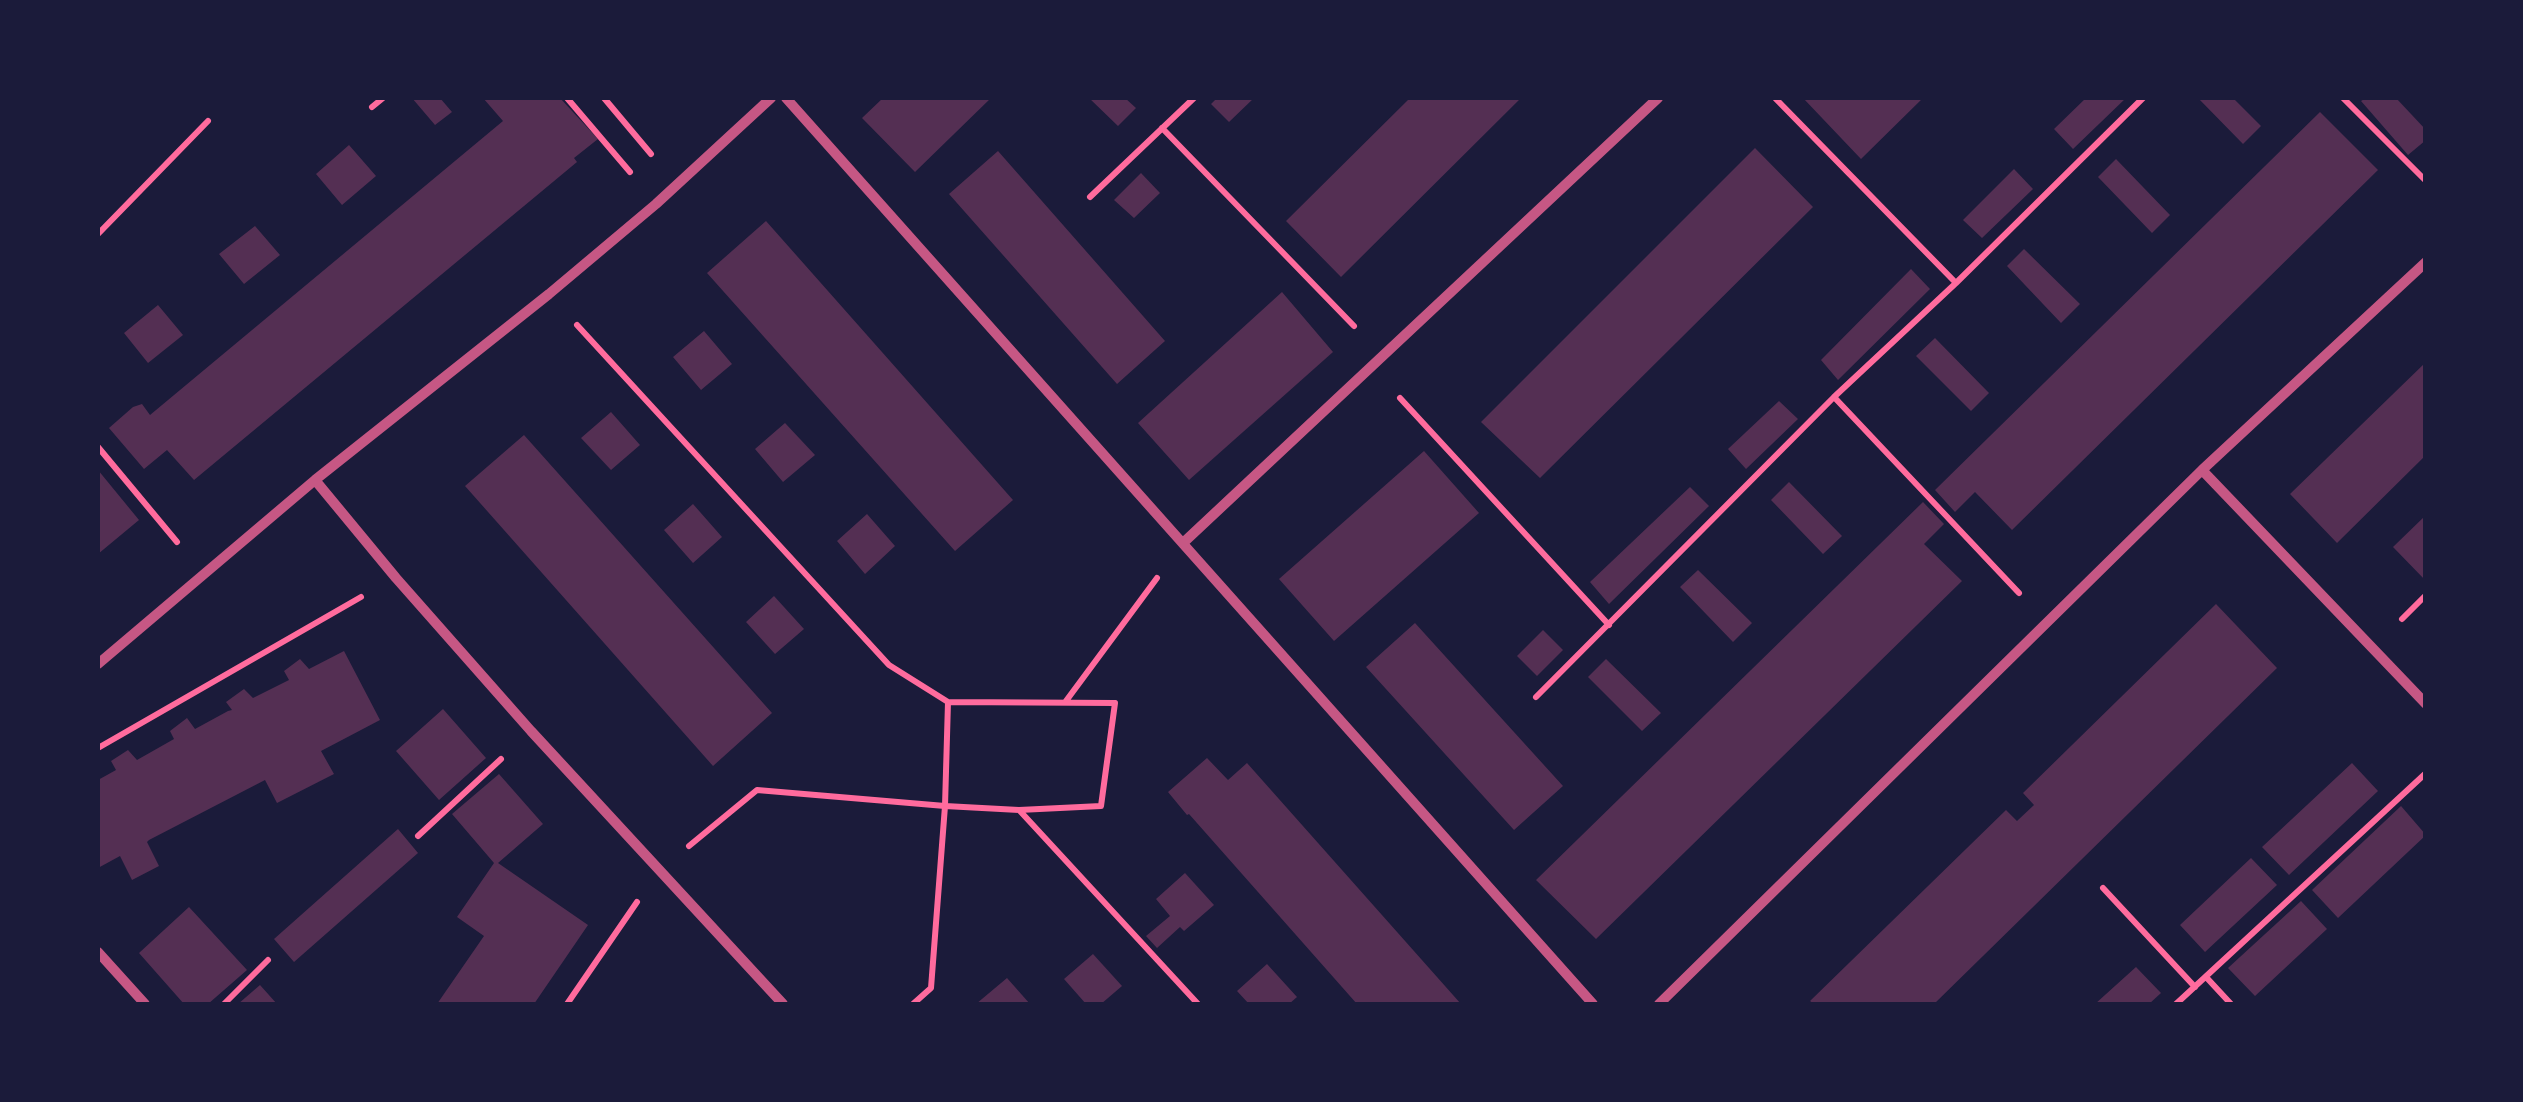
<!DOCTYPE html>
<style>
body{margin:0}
#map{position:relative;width:2523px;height:1102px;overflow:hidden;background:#1b1b3a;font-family:Manrope,sans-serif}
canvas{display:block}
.frame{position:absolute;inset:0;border:100px solid #1b1b3a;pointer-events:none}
</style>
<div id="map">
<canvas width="2523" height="1102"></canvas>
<div class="frame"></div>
</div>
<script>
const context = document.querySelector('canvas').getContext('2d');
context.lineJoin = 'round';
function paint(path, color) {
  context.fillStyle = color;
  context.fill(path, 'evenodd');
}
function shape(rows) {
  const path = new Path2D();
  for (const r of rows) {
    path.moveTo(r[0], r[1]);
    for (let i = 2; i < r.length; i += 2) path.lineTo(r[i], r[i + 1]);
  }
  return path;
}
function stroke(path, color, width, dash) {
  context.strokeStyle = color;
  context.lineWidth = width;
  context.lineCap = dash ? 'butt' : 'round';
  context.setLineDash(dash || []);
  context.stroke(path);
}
paint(shape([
 [412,98,440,98,452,112,435,125],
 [483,98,560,98,598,139,574,158,577,162,194,480,167,450,144,469,109,428,133,407,142,404,150,415,503,121],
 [883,98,991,98,915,172,862,118],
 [1089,98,1125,98,1136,108,1118,126],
 [1217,98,1254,98,1229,122,1211,104],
 [1410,98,1521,98,1341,277,1286,221],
 [1803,98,1923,98,1861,159],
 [2086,98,2126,98,2073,149,2054,129],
 [2198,98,2233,98,2261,126,2243,144],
 [2366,98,2396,98,2426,130,2426,140,2408,155,2361,101],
 [2320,112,2378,170,2012,530,1975,492,1955,512,1935,490],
 [349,145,376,176,342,205,316,174],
 [1755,148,1813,207,1540,478,1481,422],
 [998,151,1165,341,1117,384,949,194],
 [2116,159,2170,215,2152,233,2098,177],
 [2014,169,2033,189,1982,238,1963,220],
 [1141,173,1160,193,1134,218,1114,200],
 [766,221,1013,500,955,551,707,273],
 [255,226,280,255,244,284,219,254],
 [2024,249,2080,304,2061,323,2007,266],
 [1911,269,1930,289,1838,380,1821,360],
 [1282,292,1333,352,1189,480,1138,423],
 [158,305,183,335,148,363,124,333],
 [704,331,732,364,701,390,673,357],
 [1935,338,1989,393,1971,411,1916,356],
 [2426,362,2426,455,2337,543,2290,494],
 [1779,401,1798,419,1746,469,1728,449],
 [611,412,640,445,611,470,581,438],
 [785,423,815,455,783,482,755,449],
 [524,435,772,713,713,766,465,486],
 [1424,451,1479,513,1334,641,1279,579],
 [98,470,139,520,98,554],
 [1789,482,1842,536,1823,554,1771,500],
 [1690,487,1709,506,1609,604,1590,582],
 [1923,502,1944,524,1924,544,1962,581,1596,939,1536,880],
 [693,504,722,537,693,563,664,530],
 [867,514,895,546,865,574,837,541],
 [2426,515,2426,581,2393,547],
 [1698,570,1752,623,1733,642,1680,587],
 [774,596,804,629,775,654,746,622],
 [2216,604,2277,668,1934,1004,1814,1004,1810,1001,2006,810,2017,821,2034,805,2023,793],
 [1415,623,1563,786,1514,830,1366,667],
 [1543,630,1563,650,1537,676,1517,656],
 [344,651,380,720,321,751,334,774,277,803,265,780,149,840,147,842,159,866,132,880,120,856,98,868,98,780,116,770,111,761,128,750,137,760,174,739,170,731,187,718,195,729,228,711,232,710,226,702,244,689,253,698,289,680,284,671,300,659,309,669],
 [1606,659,1661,713,1642,731,1588,677],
 [443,709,486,758,439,800,396,751],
 [1207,758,1228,780,1247,763,1461,1004,1357,1004,1189,814,1187,815,1168,792],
 [2352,763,2378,791,2289,875,2262,847],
 [499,774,543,824,498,863,588,925,534,1004,437,1004,484,936,457,917,494,863,452,814],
 [2401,806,2426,835,2338,918,2312,890],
 [398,829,418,853,294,962,274,939],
 [2251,858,2277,885,2205,952,2180,925],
 [1185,873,1214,905,1184,931,1180,927,1157,948,1146,936,1170,916,1156,899],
 [2301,901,2327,929,2255,996,2228,968],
 [189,907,247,970,208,1004,184,1004,139,953],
 [1093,954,1122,986,1101,1004,1086,1004,1064,979],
 [1267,964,1297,997,1289,1004,1249,1004,1237,991],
 [2136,967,2161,993,2149,1004,2095,1004],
 [1007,978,1030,1004,976,1004],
 [260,985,277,1004,238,1004]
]), '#542f53');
stroke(shape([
 [567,98,630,172],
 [604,98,651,154],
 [1775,98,1956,283],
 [2343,98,2426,181],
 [372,107,383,98],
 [1162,128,1354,326],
 [1090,197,1194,98],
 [98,234,208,121],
 [577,325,889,665,948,702],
 [1834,397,2019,593],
 [1400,398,1609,625],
 [98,447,177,542],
 [2402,619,2426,595],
 [1536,697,1834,397,1956,283,2143,98],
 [1066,701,1157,578],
 [98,748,361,597],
 [1020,811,1198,1004],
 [418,836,501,759],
 [689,846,757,790,945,806,1019,810,1101,806,1115,703,948,702,945,806,931,988,913,1004],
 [2103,888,2195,987],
 [2206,977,2231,1004],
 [224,1004,268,960],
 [567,1004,637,902],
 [2176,1004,2426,773]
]), '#ff6b9d', 6);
stroke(shape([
 [786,98,1593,1004],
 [2202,470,2426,704],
 [315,480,396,578,531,731,783,1004],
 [1183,543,1658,98],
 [98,664,315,480,549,294,656,204,771,98],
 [98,952,145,1004],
 [1659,1004,2202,470,2426,262]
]), '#c65784', 10);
</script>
